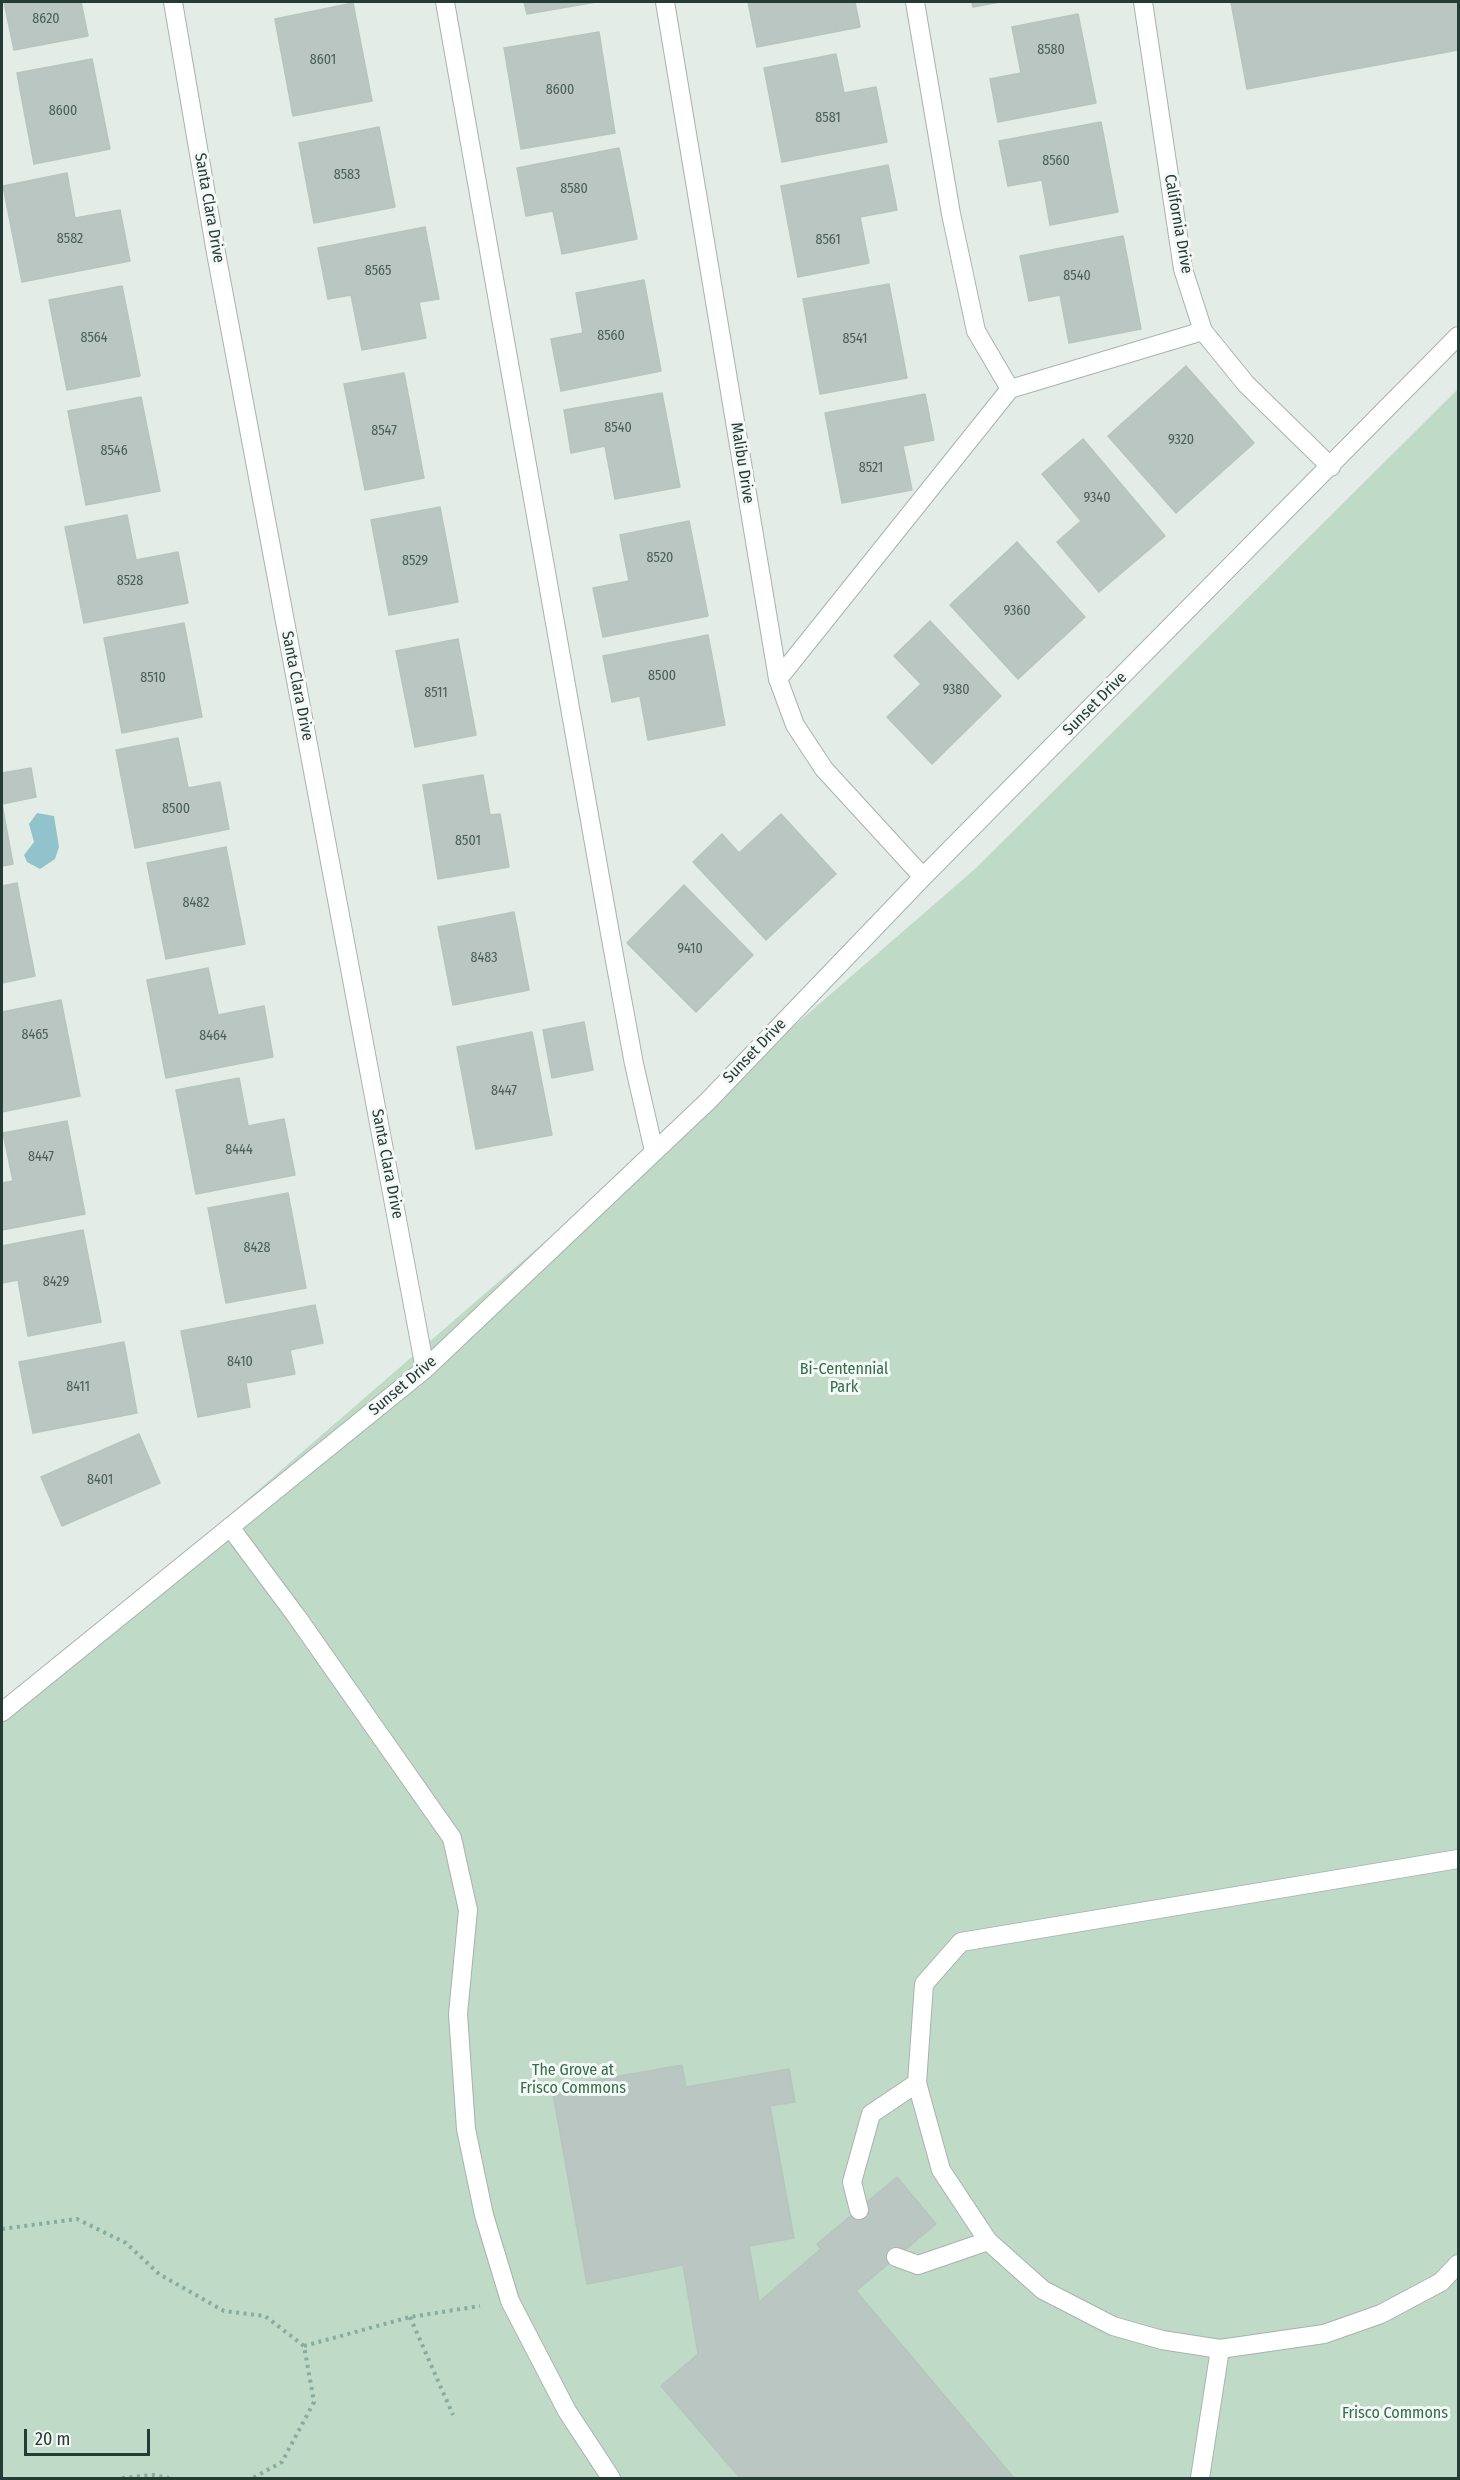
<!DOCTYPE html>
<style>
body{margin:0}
#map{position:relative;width:1460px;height:2480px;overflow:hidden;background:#e4ece8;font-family:"Fira Sans Condensed",sans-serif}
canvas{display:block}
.frame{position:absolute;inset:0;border:3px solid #253b35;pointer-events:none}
.scale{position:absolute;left:24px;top:2429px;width:126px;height:27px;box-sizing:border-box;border:3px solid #253b35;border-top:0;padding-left:8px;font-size:18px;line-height:21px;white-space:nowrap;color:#253b35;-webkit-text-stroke:4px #f4f8f6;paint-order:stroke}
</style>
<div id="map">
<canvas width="1460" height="2480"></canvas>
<div class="frame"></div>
<div class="scale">20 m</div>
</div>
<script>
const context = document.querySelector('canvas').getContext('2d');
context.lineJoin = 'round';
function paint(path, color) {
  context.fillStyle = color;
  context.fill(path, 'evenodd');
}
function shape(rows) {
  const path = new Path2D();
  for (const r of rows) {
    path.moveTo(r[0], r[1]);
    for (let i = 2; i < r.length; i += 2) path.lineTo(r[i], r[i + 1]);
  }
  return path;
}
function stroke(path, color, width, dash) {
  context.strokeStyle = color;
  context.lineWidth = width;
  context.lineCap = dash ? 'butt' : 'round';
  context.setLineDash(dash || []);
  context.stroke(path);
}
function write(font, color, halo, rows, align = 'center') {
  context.font = font + ' "Fira Sans Condensed",sans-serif';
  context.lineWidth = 6;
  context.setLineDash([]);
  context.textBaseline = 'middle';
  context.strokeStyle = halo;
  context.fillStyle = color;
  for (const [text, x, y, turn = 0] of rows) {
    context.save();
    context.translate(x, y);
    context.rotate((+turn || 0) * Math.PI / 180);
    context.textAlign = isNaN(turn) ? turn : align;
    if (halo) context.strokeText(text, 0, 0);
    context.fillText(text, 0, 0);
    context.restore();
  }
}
paint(shape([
 [1458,389,1458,2478,2,2478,2,1712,975,869]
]), '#bfdac6');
paint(shape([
 [37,813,54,816,59,847,55,859,40,869,27,862,24,855,34,842,29,824]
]), '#92c2cb');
const building = shape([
 [4,2,81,2,88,36,14,50,4,2],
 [524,2,596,2,527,14,524,2],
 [748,2,855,2,860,27,757,47,748,2],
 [972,2,1000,2,973,7,972,2],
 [1231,2,1458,2,1458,50,1247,89,1231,2],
 [353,3,372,101,293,116,275,19,353,3],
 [1078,14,1096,103,998,122,990,79,1021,73,1012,27,1078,14],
 [599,32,615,133,521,149,504,48,599,32],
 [836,54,844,93,876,87,887,142,782,162,764,68,836,54],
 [92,59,110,149,34,164,17,73,92,59],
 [1101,122,1118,212,1050,225,1042,180,1008,186,999,141,1101,122],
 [379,127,395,207,314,223,299,143,379,127],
 [619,148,637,239,562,254,553,211,526,216,517,168,619,148],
 [888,165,897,210,860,217,869,263,798,277,781,186,888,165],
 [67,173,75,218,120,210,130,261,22,282,3,186,67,173],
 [425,227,439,299,419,302,426,338,362,350,351,295,328,299,318,248,425,227],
 [1123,236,1141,329,1069,343,1060,295,1029,301,1020,256,1123,236],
 [644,280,661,371,561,391,551,339,583,333,576,293,644,280],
 [889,284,907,378,820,394,803,299,889,284],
 [122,286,140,376,67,390,49,300,122,286],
 [1186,366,1254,443,1176,513,1108,436,1186,366],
 [404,373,424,478,365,490,344,384,404,373],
 [662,393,680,487,615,499,605,446,571,453,564,410,662,393],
 [925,394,934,440,903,446,912,490,842,503,825,413,925,394],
 [141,397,160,491,86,505,68,411,141,397],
 [1083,439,1165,536,1099,592,1057,542,1081,521,1042,474,1083,439],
 [440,507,458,602,389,615,371,520,440,507],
 [127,515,136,560,178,552,188,603,84,623,65,527,127,515],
 [689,521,708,616,603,637,593,588,629,581,620,535,689,521],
 [1017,542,1085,617,1018,679,950,605,1017,542],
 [930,621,1001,696,932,764,887,717,921,684,894,656,930,621],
 [184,623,202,717,122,733,104,638,184,623],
 [708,635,725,725,648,740,640,696,612,702,603,656,708,635],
 [458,639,476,735,415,747,396,651,458,639],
 [178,738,188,788,220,782,229,829,135,848,116,750,178,738],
 [31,768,36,797,2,804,13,864,2,866,2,773,31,768],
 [483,775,490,815,500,814,509,867,438,879,423,785,483,775],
 [781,814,836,874,766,940,693,862,722,834,739,853,781,814],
 [226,847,245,944,166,959,147,863,226,847],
 [17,883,35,976,2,983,2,886,17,883],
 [684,885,753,955,696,1012,627,943,684,885],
 [514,912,529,990,453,1005,438,927,514,912],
 [208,968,218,1015,264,1006,273,1057,166,1078,147,980,208,968],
 [61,1000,80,1096,2,1112,2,1012,61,1000],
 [584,1022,593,1070,552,1078,543,1030,584,1022],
 [532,1032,552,1135,476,1149,457,1047,532,1032],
 [239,1078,248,1126,284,1119,295,1175,196,1194,176,1090,239,1078],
 [67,1121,85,1214,2,1230,2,1183,13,1181,3,1133,67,1121],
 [288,1193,306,1288,226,1303,208,1208,288,1193],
 [83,1230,101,1322,28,1336,18,1280,2,1283,2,1246,83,1230],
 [315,1305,323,1343,290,1350,295,1374,246,1383,250,1407,198,1417,181,1331,315,1305],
 [124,1342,137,1413,33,1433,19,1362,124,1342],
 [139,1434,160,1483,62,1526,41,1477,139,1434],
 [682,2065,686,2087,789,2069,795,2102,770,2106,794,2238,749,2246,759,2302,821,2249,817,2244,897,2177,936,2224,856,2291,1014,2478,740,2478,661,2386,698,2354,683,2265,587,2284,552,2088,682,2065]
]);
paint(building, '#b9c6c1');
stroke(building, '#b7c5bf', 1.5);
const lane = shape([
 [445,2,611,939,634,1064,654,1151],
 [915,2,951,214,976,331,1010,389],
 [778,679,1010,389,1203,331],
 [230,1527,297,1617,452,1838,468,1910,458,2014,466,2129,484,2215,510,2301,567,2411,611,2478],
 [1458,1859,961,1942,924,1984,917,2083,941,2170,988,2241,1043,2290,1113,2326,1162,2340,1220,2349,1324,2334,1381,2314,1441,2282,1458,2264],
 [859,2210,852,2182,871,2114,917,2083],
 [896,2257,918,2265,988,2241],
 [1200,2478,1220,2349]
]);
const street = shape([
 [173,2,216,253,425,1369],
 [665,2,778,679,795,725,824,769,923,877],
 [1143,2,1183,269,1203,331,1246,384,1331,467],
 [2,1712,425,1369,708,1101,923,877,1458,336]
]);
stroke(lane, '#a7b3af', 20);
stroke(street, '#a7b3af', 20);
stroke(shape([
 [2,2229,77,2219,126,2243,159,2274,224,2311,265,2316,304,2346,314,2402,282,2462,253,2478],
 [410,2317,453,2415],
 [304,2346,410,2317,480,2306],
 [122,2478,153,2475,169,2478]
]), '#87aca0', 4, [3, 4.5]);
stroke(lane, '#fff', 18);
stroke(street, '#fff', 18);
write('14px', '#4a5e58', null, [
 ["8620",46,19],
 ["8580",1051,50],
 ["8601",323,60],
 ["8600",560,90],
 ["8600",63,111],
 ["8581",828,118],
 ["8560",1056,161],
 ["8583",347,175],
 ["8580",574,189],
 ["8582",70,239],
 ["8561",828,240],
 ["8565",378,271],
 ["8540",1077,276],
 ["8560",611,336],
 ["8564",94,338],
 ["8541",855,339],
 ["8540",618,428],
 ["8547",384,431],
 ["9320",1181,440],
 ["8546",114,451],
 ["8521",871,468],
 ["9340",1097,498],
 ["8520",660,558],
 ["8529",415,561],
 ["8528",130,581],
 ["9360",1017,611],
 ["8500",662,676],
 ["8510",153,678],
 ["9380",956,690],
 ["8511",436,693],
 ["8500",176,809],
 ["8501",468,841],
 ["8482",196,903],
 ["9410",690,949],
 ["8483",484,958],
 ["8465",35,1035],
 ["8464",213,1036],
 ["8447",504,1091],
 ["8444",239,1150],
 ["8447",41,1157],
 ["8428",257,1248],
 ["8429",56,1282],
 ["8410",240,1362],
 ["8411",78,1387],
 ["8401",100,1480]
]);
write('16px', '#253b35', '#f4f8f6', [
 ["Santa Clara Drive",209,208,80],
 ["California Drive",1178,224,80],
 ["Malibu Drive",742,463,81],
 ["Santa Clara Drive",297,686,79],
 ["Sunset Drive",1095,704,-45],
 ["Sunset Drive",755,1051,-46],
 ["Santa Clara Drive",387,1164,79],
 ["Sunset Drive",403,1386,-40]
]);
write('16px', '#336e4a', '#f4f8f6', [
 ["Bi-Centennial",844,1370],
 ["Park",844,1388],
 ["The Grove at",573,2071],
 ["Frisco Commons",573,2089],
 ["Frisco Commons",1395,2414]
]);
</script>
